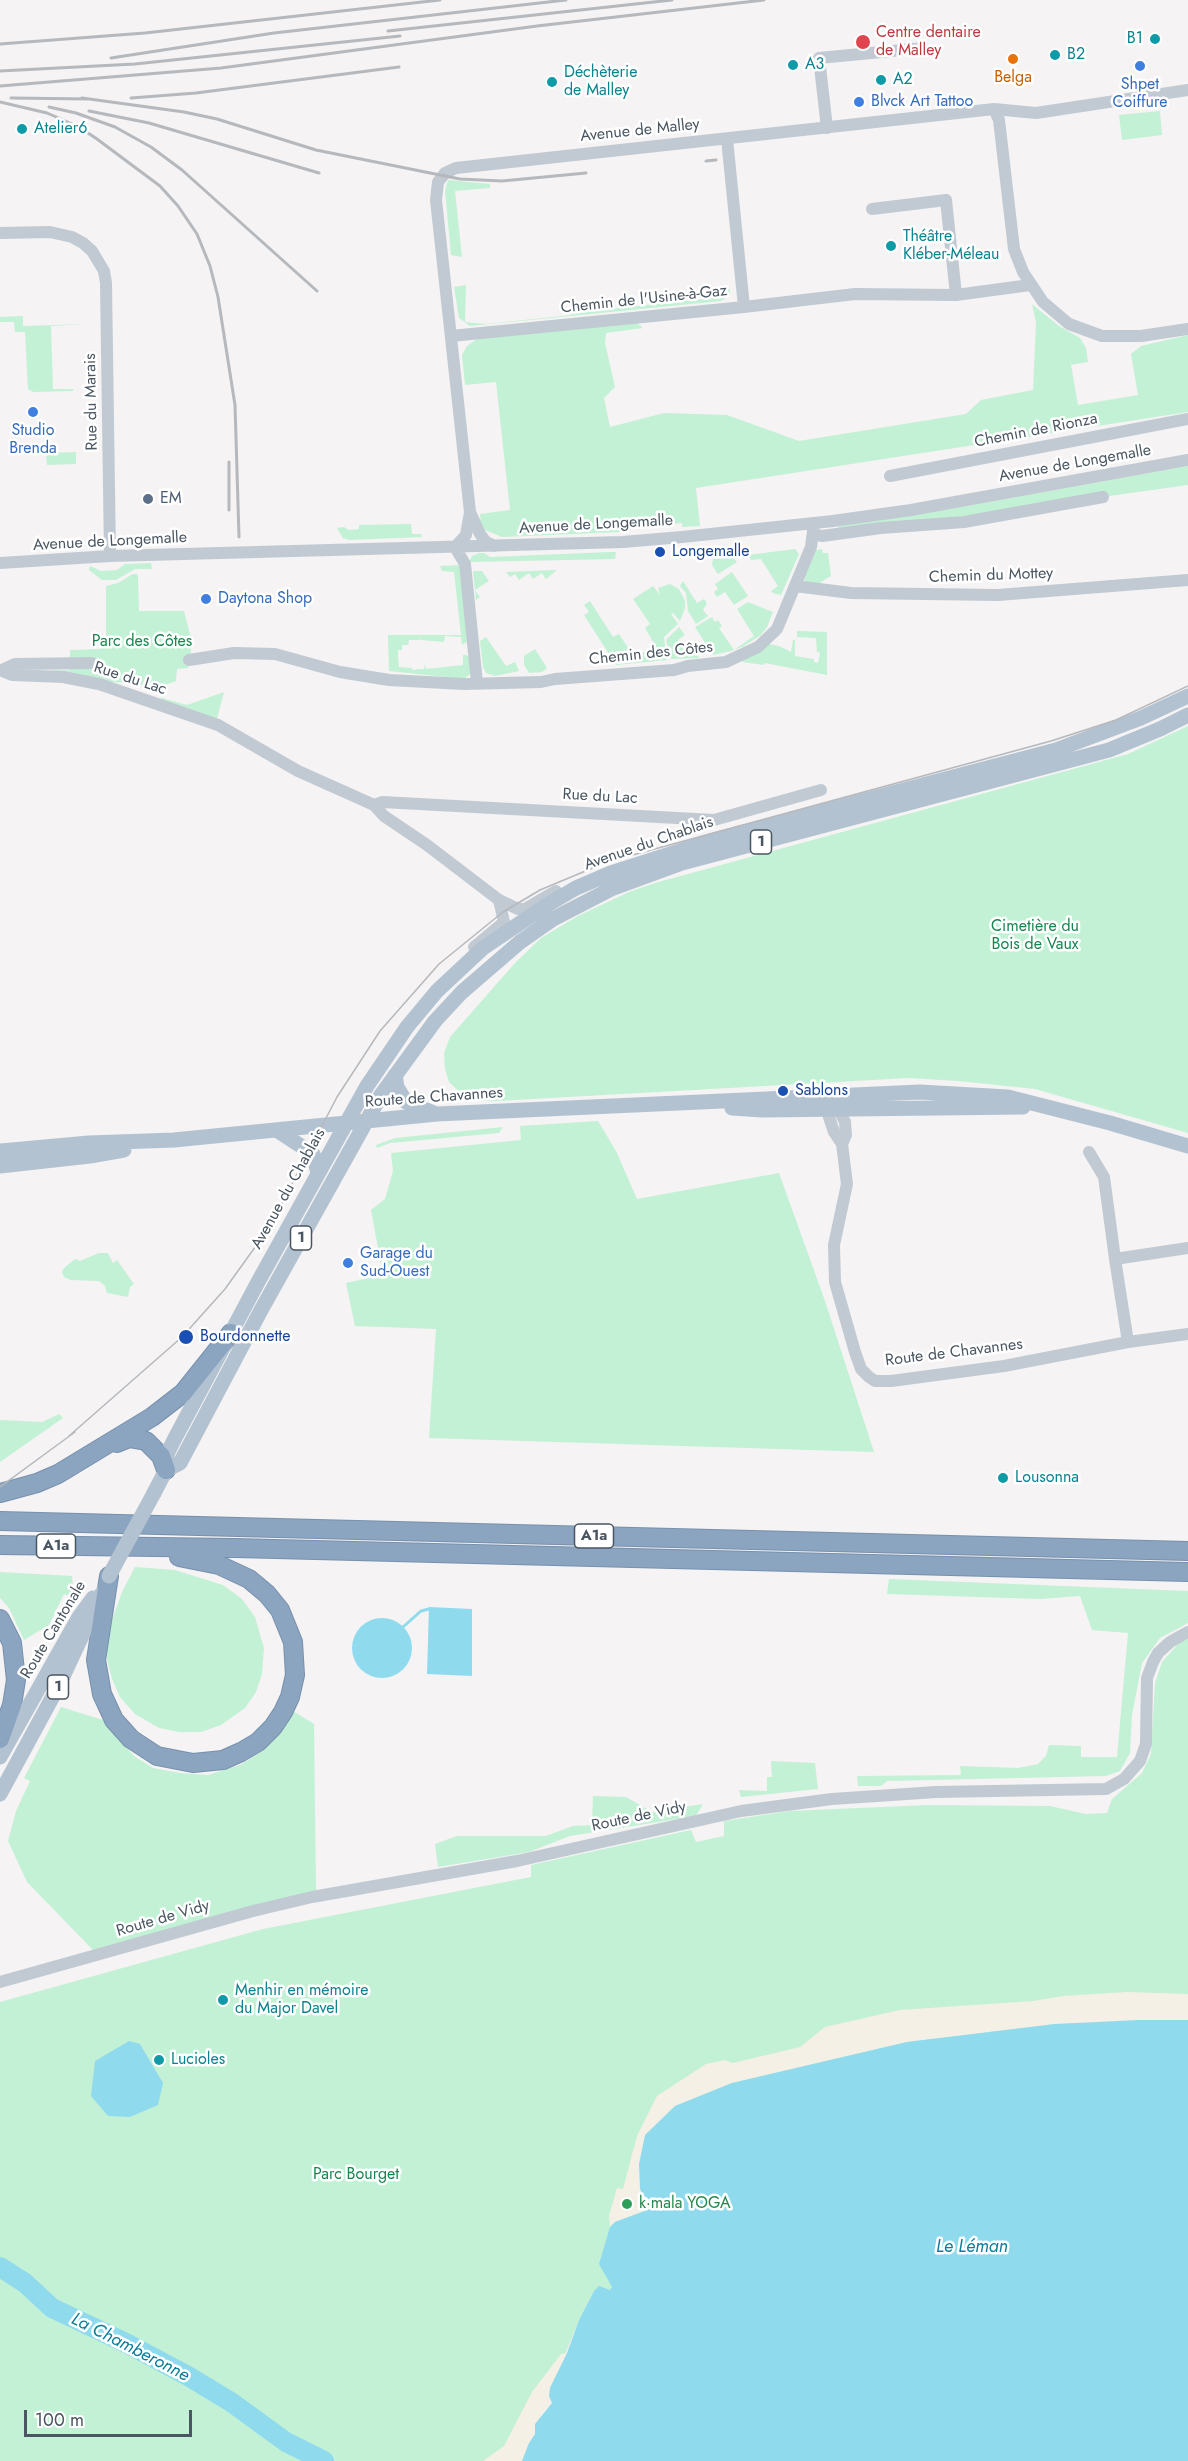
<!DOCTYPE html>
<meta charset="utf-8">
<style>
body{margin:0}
#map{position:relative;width:1188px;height:2461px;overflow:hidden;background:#f5f3f3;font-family:Jost,sans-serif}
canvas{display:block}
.scale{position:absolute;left:24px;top:2410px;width:168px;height:27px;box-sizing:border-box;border:3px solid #4a5661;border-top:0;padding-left:8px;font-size:18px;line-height:21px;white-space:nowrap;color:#4a5661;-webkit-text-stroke:4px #fff;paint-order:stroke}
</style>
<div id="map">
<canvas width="1188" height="2461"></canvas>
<div class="scale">100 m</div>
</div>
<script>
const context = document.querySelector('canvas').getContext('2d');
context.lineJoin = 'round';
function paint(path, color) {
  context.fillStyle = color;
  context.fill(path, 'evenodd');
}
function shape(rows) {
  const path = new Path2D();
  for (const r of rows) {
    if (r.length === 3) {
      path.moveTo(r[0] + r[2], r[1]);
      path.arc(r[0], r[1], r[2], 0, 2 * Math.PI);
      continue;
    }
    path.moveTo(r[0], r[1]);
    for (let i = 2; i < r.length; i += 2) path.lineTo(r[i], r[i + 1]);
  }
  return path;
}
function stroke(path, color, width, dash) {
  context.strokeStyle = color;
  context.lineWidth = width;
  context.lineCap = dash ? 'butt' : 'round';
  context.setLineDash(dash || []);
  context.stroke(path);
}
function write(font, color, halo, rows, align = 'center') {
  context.font = font + ' Jost,sans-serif';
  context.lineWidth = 5;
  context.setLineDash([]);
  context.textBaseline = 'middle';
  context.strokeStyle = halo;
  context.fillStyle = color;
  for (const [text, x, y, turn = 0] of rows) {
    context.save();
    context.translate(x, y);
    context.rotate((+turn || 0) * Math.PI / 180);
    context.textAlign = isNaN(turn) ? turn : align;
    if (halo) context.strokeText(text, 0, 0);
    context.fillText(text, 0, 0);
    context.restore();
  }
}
paint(shape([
 [1160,111,1162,135,1122,140,1119,115],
 [448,180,490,184,490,188,455,191,462,257,451,255,445,191],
 [466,285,465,322,486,324,571,315,572,311,584,312,590,309,609,309,722,297,727,296,726,286,729,286,730,292,727,297,721,301,470,326,459,318,454,287],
 [1032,304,1059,326,1080,338,1086,348,1088,362,1071,365,1078,405,1138,395,1131,354,1141,346,1188,335,1188,412,696,488,700,526,682,527,682,523,621,528,620,532,502,537,485,530,481,523,480,514,510,510,496,382,465,385,462,355,467,346,478,338,637,323,643,328,606,333,605,343,615,387,604,398,610,427,664,413,727,415,799,441,966,414,981,400,1033,390,1036,323],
 [23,316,23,326,88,324,51,326,53,389,73,389,73,391,33,392,28,389,25,332,15,332,14,322,0,322,0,317],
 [76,452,76,464,47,465,46,453],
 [1188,466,1188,485,980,514,839,530,838,526,950,509],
 [411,524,412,534,421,534,422,537,349,540,343,538,337,528,344,527,349,530,359,529,359,525],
 [795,549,799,554,781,595,773,593,771,591,778,586,761,559,751,560,748,555],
 [822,549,823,553,828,553,831,576,821,582,819,586,805,581,804,578,816,550],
 [610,552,616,552,615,559,469,562,472,556,479,553,484,553,490,557],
 [733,557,737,562,718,574,712,565,713,559],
 [151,563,152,569,135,569,116,580,102,580,89,570,90,566,101,571,117,570,125,564],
 [461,565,467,642,462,645,461,637,445,636,444,642,421,640,420,636,420,640,409,640,408,645,402,645,402,650,398,650,398,657,399,667,412,668,413,670,416,670,416,669,424,669,425,664,426,669,463,665,463,655,466,655,471,658,470,674,464,679,389,671,388,635,461,635,454,572,442,571,440,566],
 [557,570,546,579,542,573,533,579,529,573,519,580,515,574,510,577,506,572],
 [473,571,482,571,489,581,475,590,480,597,476,600],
 [732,572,748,596,734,605,725,592,717,597,714,592,718,589,715,584],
 [133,574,137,574,138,577,139,611,184,611,191,638,191,653,188,668,177,669,176,681,155,689,136,683,109,682,50,670,70,670,70,650,100,649,106,643,106,586,118,583],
 [683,581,697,603,704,599,707,603,703,610,708,616,696,624,688,611,686,593,680,586],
 [670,584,679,589,685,601,685,608,680,621,673,613,671,614,678,624,664,637,667,660,616,665,584,615,589,612,584,605,590,601,613,637,619,634,635,658,655,645,645,628,650,624,633,599,653,586,660,595,658,588],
 [748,602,773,612,767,627,761,635,742,647,731,651,713,655,695,627,712,617,715,622,718,620,722,626,719,628,734,650,754,636,737,609],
 [679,627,685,635,678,640,686,652,694,648,699,658,671,659,666,640],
 [797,631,827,632,827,675,765,663,764,665,743,662,744,658,768,644,779,646,791,652,793,640,795,640,795,656,814,659,814,662,818,663,820,653,817,652,816,638,797,637],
 [486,637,506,666,515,662,519,671,495,676,486,673,483,667,480,641],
 [535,649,547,668,542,672,529,673,524,665,524,656],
 [224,692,216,722,154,700,162,698,187,705],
 [1188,726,1188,1133,1035,1089,958,1081,908,1078,497,1101,479,1101,463,1095,449,1082,445,1069,444,1053,450,1037,515,963,541,938,578,916,629,892,655,883,1128,754],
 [598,1121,616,1151,637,1199,779,1173,825,1301,874,1452,429,1438,436,1329,355,1326,346,1283,383,1275,371,1210,385,1199,393,1171,391,1153,521,1140,520,1126],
 [503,1127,499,1133,390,1143,377,1148,376,1145,395,1138],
 [99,1253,108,1253,113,1263,117,1260,134,1284,130,1287,128,1297,107,1293,105,1286,99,1281,71,1280,64,1277,62,1272,64,1268,75,1259,80,1261],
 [59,1414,63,1418,0,1462,0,1420,42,1422],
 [135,1567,175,1570,223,1585,242,1599,255,1617,264,1648,262,1674,256,1692,245,1708,221,1725,201,1732,179,1732,159,1728,135,1714,120,1697,112,1679,106,1655,107,1634,122,1592],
 [0,1572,72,1576,74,1598,64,1594,49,1625,24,1640,9,1608,0,1598],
 [889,1579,1188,1591,1188,1623,1160,1638,1142,1663,1132,1715,1130,1753,1120,1771,1106,1776,887,1781,881,1786,858,1786,857,1776,961,1775,960,1766,1018,1768,1038,1764,1046,1756,1049,1745,1081,1746,1081,1757,1117,1757,1128,1633,1092,1630,1080,1596,1040,1599,887,1594],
 [1188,1639,1188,2020,1138,2020,610,2290,594,2291,579,2320,522,2461,0,2461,0,2002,263,1929,531,1877,531,1865,691,1830,696,1842,724,1836,724,1821,790,1811,928,1805,1050,1806,1086,1814,1107,1813,1112,1799,1142,1773,1151,1754,1155,1683,1162,1662,1178,1644],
 [61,1707,103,1720,134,1756,153,1768,180,1773,208,1775,240,1765,264,1750,281,1732,293,1711,314,1724,316,1892,93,1950,27,1882,8,1841,16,1811,30,1781,24,1778],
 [771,1761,815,1763,818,1789,741,1797,739,1790,767,1791,767,1777,772,1777],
 [593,1796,626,1797,652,1812,703,1804,696,1816,570,1836,529,1852,438,1867,435,1844,457,1836,546,1836,573,1826,592,1825]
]), '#c3f1d5');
paint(shape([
 [1127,1992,1188,1994,1188,2020,1055,2024,907,2042,732,2083,675,2106,643,2195,662,2207,662,2211,650,2209,615,2222,610,2227,609,2216,617,2188,623,2189,637,2136,657,2096,706,2064,725,2060,733,2063,800,2047,825,2027,900,2010,1033,2001,1063,1996],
 [567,2353,550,2388,552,2403,541,2414,535,2434,529,2443,522,2461,483,2461,504,2446,532,2392,561,2354]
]), '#f5f0e5');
paint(shape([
 [429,1607,472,1609,472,1676,427,1674],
 [382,1648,30],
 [1138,2020,1188,2020,1188,2461,522,2461,529,2443,535,2434,535,2424,552,2403,549,2396,550,2388,567,2353,579,2320,594,2291,599,2286,610,2290,612,2287,599,2264,610,2227,615,2222,650,2209,662,2211,662,2207,643,2195,640,2189,639,2164,645,2135,675,2106,732,2083,907,2042,1055,2024],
 [129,2041,140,2044,163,2083,158,2105,130,2117,108,2116,91,2096,95,2061]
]), '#90daee');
stroke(shape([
 [403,1627,421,1611,429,1609]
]), '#90daee', 3);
stroke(shape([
 [0,2267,25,2283,52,2308,126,2343,188,2376,231,2402,286,2442,324,2461]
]), '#90daee', 20);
const highway = shape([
 [117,1443,129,1438,146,1441,161,1456,166,1470],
 [0,1493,37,1483,58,1474,152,1417,183,1393,231,1333],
 [0,1521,1188,1551],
 [0,1545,236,1548,1188,1572],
 [109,1576,96,1660,102,1694,114,1720,131,1739,157,1756,193,1763,223,1760,241,1752,258,1742,273,1727,283,1712,290,1697,295,1675,293,1642,280,1610,267,1594,249,1579,219,1565,179,1557],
 [0,1619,12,1643,16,1680,12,1705,0,1739]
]);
stroke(highway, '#7690ad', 20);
stroke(shape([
 [994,109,999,120,1014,249,1023,272,1043,302,1069,324,1102,336,1141,336,1188,329],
 [827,128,819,58,923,48],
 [727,139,744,307],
 [0,233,50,232,72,237,83,243,92,251,104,271,106,283,110,556],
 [956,295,1030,285],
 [451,336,744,307,855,294,956,295,946,200,872,209],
 [890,476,1188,419],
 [470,512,480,534,486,542,495,546],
 [814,534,822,536,881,528,964,522,1103,497],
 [0,563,110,556,623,542,682,537,833,521,911,510,1188,460],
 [795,586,851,593,998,595,1188,580],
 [189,660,234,653,275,654,340,672,389,680,464,684,541,682,555,679,674,670,688,666,726,662,758,647,777,629,811,547,814,523],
 [0,670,12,675,63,677,99,684,218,725,298,771,374,805,384,816,427,845,499,900,518,909,525,909,556,891],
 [2,670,15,664,92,663],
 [477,683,465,564,455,547,466,535,470,512,436,200,438,182,445,173,456,168,994,109,1036,113,1188,90],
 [374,805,382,802,714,820,821,790],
 [474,947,504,922,499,900],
 [833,1105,839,1110,845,1122,846,1135,842,1144],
 [835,1105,829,1110,829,1117,834,1132,842,1144,847,1184,834,1245,835,1282,855,1352,861,1369,869,1377,875,1381,891,1381,1004,1366,1128,1342,1188,1334],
 [1089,1152,1104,1177,1115,1259,1188,1248],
 [1115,1259,1128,1342],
 [0,1982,253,1911,312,1897,517,1861,741,1811,832,1799,936,1792,1106,1789,1124,1779,1140,1761,1146,1744,1147,1678,1153,1662,1158,1653,1170,1642,1188,1632]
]), '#c1cad2', 12);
stroke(shape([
 [395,1075,397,1087,406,1102,434,1113],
 [732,1108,762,1110,1023,1107],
 [278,1131,313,1154,318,1173],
 [0,1151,89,1143,174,1140,437,1114,920,1092,1008,1097,1110,1123,1188,1146],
 [0,1166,90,1156,124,1150],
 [166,1470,180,1463,260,1312,381,1095,435,1021,462,992,520,942,553,919,611,889,682,863,1109,750,1160,729,1188,715],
 [154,1493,166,1470,167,1454,174,1440,258,1282,367,1086,407,1027,437,991,483,948,547,905,576,888,611,873,717,839,1056,750,1141,718,1188,696],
 [0,1757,79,1617,93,1598],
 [0,1794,58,1687,102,1593]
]), '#b3c2d1', 15);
stroke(highway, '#8ba5c1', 18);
stroke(shape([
 [69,1436,182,1337,225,1289,258,1243,282,1203,337,1097,380,1031,439,964,503,912,540,890,607,862,1051,741,1116,720,1188,686],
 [0,1487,75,1432]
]), '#b5b8bd', 1.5);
stroke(shape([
 [388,31,672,0],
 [0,44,145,33,440,0],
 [111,58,274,33,566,0],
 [0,71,135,64,400,36],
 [0,86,221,68,537,26,764,0],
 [11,98,89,99],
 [82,98,184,112,217,119,316,150,460,179,502,181,586,173],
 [131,98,196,93,399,67],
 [0,102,47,113,79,127,97,139,160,186,178,206,197,234,210,266,218,297,235,405,239,537],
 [49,107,76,113,115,127,151,147,182,170,317,291],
 [89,111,149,123,319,173],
 [706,161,716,160],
 [229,462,229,510]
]), '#b5b8bd', 3);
stroke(shape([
 [109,1576,154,1493]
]), '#b3c2d1', 15);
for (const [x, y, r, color] of [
 [1155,39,6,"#0f9aa8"],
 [863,42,8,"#e0444e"],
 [1055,55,6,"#0f9aa8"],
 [1013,59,6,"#e8710a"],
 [793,65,6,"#0f9aa8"],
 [1140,66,6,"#3f7fe0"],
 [881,80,6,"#0f9aa8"],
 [552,82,6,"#0f9aa8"],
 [859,102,6,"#3f7fe0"],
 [22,129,6,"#0f9aa8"],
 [891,246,6,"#0f9aa8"],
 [33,412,6,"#3f7fe0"],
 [148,499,6,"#5c6f8a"],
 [660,552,6,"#1a4fb4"],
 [206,599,6,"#3f7fe0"],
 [783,1091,6,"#1a4fb4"],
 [348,1263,6,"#3f7fe0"],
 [186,1337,8,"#1a4fb4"],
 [1003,1478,6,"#0f9aa8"],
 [223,2000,6,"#0f9aa8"],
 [159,2060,6,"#0f9aa8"],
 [627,2204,6,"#2e9e5b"]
]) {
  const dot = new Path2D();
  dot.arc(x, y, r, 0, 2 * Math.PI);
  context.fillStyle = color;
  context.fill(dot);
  stroke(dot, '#fff', 2);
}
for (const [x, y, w] of [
 [761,842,21],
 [301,1238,21],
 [594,1536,39],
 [56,1546,39],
 [58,1687,21]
]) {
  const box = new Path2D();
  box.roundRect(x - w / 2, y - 12, w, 24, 4.5);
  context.fillStyle = '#fff';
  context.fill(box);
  stroke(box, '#4a5661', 1.5);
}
write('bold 15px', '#4a5661', null, [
 ["1",761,842],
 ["1",301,1238],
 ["A1a",594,1536],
 ["A1a",56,1546],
 ["1",58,1687]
]);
write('16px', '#be3a42', '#fff', [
 ["Centre dentaire",876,33],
 ["de Malley",876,51]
], 'left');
write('16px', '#0d838f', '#fff', [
 ["B1",1143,39,"right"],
 ["B2",1067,55],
 ["A3",805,65],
 ["Déchèterie",564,73],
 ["de Malley",564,91],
 ["A2",893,80],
 ["Atelier6",34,129],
 ["Théâtre",903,237],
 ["Kléber-Méleau",903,255],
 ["Lousonna",1015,1478],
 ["Menhir en mémoire",235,1991],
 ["du Major Davel",235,2009],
 ["Lucioles",171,2060]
], 'left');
write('16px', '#c56008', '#fff', [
 ["Belga",1013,78]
]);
write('16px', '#366cbe', '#fff', [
 ["Shpet",1140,85,"center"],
 ["Coiffure",1140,103,"center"],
 ["Blvck Art Tattoo",871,102],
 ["Studio",33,431,"center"],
 ["Brenda",33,449,"center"],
 ["Daytona Shop",218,599],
 ["Garage du",360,1254],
 ["Sud-Ouest",360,1272]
], 'left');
write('16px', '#4a5661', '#fff', [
 ["Avenue de Malley",640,131,-6],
 ["Chemin de l'Usine-à-Gaz",644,300,-6],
 ["Rue du Marais",92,402,-91],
 ["Chemin de Rionza",1036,431,-11],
 ["Avenue de Longemalle",1075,464,-10],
 ["Avenue de Longemalle",596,525,-3],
 ["Avenue de Longemalle",110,542,-3],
 ["Chemin du Mottey",991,576,-2],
 ["Chemin des Côtes",651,654,-6],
 ["Rue du Lac",130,679,18],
 ["Rue du Lac",600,797,3],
 ["Avenue du Chablais",649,844,-19],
 ["Route de Chavannes",434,1098,-4],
 ["Avenue du Chablais",289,1189,-61],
 ["Route de Chavannes",954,1353,-7],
 ["Route Cantonale",54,1630,-59],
 ["Route de Vidy",639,1817,-12],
 ["Route de Vidy",163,1919,-16]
]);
write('16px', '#4e5e75', '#fff', [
 ["EM",160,499]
], 'left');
write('16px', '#164399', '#fff', [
 ["Longemalle",672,552],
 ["Sablons",795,1091],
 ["Bourdonnette",200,1337]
], 'left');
write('16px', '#17864f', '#fff', [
 ["Parc des Côtes",142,642],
 ["Cimetière du",1035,927],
 ["Bois de Vaux",1035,945],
 ["Parc Bourget",356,2175]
]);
write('16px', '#27864d', '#fff', [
 ["k·mala YOGA",639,2204]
], 'left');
write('italic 18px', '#0c7c9b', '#fff', [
 ["Le Léman",972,2248],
 ["La Chamberonne",130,2348,27]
]);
</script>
